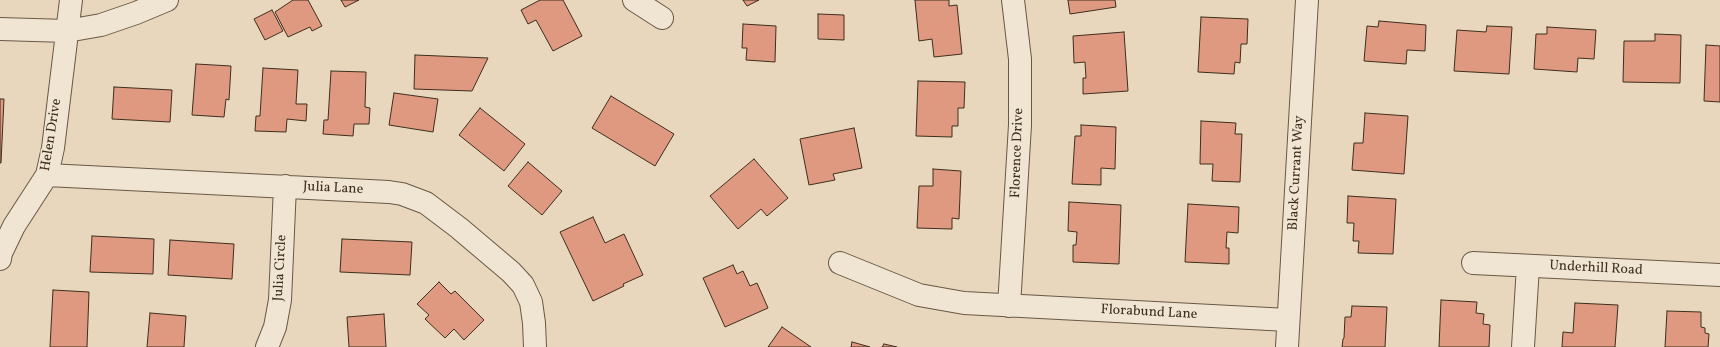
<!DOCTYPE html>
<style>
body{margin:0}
canvas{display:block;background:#e8d7bc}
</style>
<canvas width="1720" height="347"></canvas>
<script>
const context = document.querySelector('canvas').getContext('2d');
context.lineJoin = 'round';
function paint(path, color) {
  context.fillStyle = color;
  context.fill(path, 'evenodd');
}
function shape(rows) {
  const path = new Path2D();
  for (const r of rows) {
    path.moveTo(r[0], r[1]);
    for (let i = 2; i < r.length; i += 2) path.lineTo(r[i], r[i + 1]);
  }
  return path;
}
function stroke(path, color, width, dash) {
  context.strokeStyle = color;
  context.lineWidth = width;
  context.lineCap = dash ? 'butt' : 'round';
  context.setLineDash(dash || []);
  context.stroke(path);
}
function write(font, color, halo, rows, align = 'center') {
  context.font = font + ' Vollkorn,serif';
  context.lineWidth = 3;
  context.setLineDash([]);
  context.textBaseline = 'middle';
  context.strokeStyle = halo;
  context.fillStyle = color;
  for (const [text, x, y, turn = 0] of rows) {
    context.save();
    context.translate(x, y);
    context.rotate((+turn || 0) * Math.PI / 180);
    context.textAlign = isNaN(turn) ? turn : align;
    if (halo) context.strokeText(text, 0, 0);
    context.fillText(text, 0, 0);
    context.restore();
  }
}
const building = shape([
 [293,0,308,0,322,26,312,31,310,27,288,37,275,12,293,0],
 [341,0,359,0,345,7,341,0],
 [540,0,563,0,582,36,553,51,536,20,528,24,521,10,540,0],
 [743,0,759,0,747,6,743,0],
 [915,0,949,0,949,6,957,5,962,54,934,57,932,39,919,41,915,0],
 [1068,0,1115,0,1116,7,1070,14,1068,0],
 [272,10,283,31,265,40,254,19,272,10],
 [818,14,844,15,844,40,818,39,818,14],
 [1201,17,1248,19,1247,44,1241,44,1240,63,1235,62,1234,74,1198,72,1201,17],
 [1379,21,1426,25,1425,51,1407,50,1406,64,1364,61,1367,26,1378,27,1379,21],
 [743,24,776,26,775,62,746,60,747,48,742,48,743,24],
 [1487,26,1512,27,1509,74,1454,71,1457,30,1486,32,1487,26],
 [1547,27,1596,30,1594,59,1578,58,1577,72,1534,69,1536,34,1547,34,1547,27],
 [1124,32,1128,91,1083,94,1083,78,1086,78,1085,62,1074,63,1073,36,1124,32],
 [1655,34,1681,35,1680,83,1623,82,1624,41,1655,41,1655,34],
 [1706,45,1720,46,1720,102,1704,101,1706,45],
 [415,55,488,58,472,91,414,89,415,55],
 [196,64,231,66,229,100,226,99,224,117,192,115,196,64],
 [263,68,298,70,296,104,307,104,306,121,287,119,286,132,255,131,256,116,260,116,263,68],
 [331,71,366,72,365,107,370,108,369,124,354,124,353,136,323,134,324,120,328,120,331,71],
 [918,81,965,82,964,108,958,108,958,126,952,126,952,137,916,136,918,81],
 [114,87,172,90,170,122,112,119,114,87],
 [394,93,438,99,433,132,389,125,394,93],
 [611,96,674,134,655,166,592,128,611,96],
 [0,99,4,99,1,163,0,163,0,99],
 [480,108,525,144,504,171,459,135,480,108],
 [1365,113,1408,116,1404,174,1352,170,1354,143,1363,143,1365,113],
 [1201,121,1236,123,1235,134,1242,134,1240,182,1212,181,1213,164,1200,164,1201,121],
 [1081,125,1116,127,1115,169,1101,168,1101,185,1072,184,1075,136,1081,136,1081,125],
 [854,128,862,168,833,174,835,180,809,185,800,139,854,128],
 [754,159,788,198,767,216,761,209,738,229,710,196,754,159],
 [528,162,562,191,542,215,508,186,528,162],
 [933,169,961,171,959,219,952,218,952,229,917,228,919,186,933,186,933,169],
 [1348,196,1396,199,1393,254,1358,253,1359,241,1353,241,1354,223,1347,223,1348,196],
 [1069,202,1121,205,1119,264,1073,262,1073,245,1076,245,1077,232,1068,231,1069,202],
 [1188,204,1239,207,1238,233,1227,232,1226,248,1229,248,1229,264,1185,262,1188,204],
 [593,217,605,243,624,234,643,275,623,284,624,286,593,301,560,232,593,217],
 [92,236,154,239,153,274,90,272,92,236],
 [342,239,412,242,410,275,340,272,342,239],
 [170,240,234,244,232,279,168,275,170,240],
 [733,265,737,274,743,271,750,286,757,283,768,308,725,327,703,278,733,265],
 [439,282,451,294,455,291,484,320,464,340,454,329,445,338,425,319,429,315,417,304,439,282],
 [53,290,89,292,87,347,50,347,53,290],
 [1441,300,1477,302,1476,313,1484,314,1483,324,1490,325,1489,347,1439,347,1441,300],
 [1575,303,1618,305,1615,347,1562,347,1563,332,1573,333,1575,303],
 [1352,306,1387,307,1385,347,1342,347,1343,339,1344,338,1345,317,1351,317,1352,306],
 [1667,311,1701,312,1701,327,1705,328,1705,333,1709,334,1708,347,1665,347,1667,311],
 [150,313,186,316,184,347,147,347,150,313],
 [384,314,386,347,349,347,347,317,384,314],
 [782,327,811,347,768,347,782,327],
 [852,342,870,347,851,347,852,342],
 [884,344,897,347,882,347,884,344]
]);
paint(building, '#de9980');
stroke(building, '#3e2e1d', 1);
const minor = shape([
 [634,0,662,18],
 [0,29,67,31,101,25,136,13,167,0],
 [47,175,389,192,402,194,426,203,459,228,511,272,523,285,531,302,534,323,535,347],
 [0,259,1,253,14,226,47,175,53,148,71,0],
 [840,263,919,295,964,303,1288,320],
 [1473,263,1720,275],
 [1009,306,1020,125,1020,59,1013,0],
 [267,347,275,327,280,300,285,186],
 [1287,347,1307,0],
 [1523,347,1528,266]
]);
stroke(minor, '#685845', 24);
stroke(minor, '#f0e5d3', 22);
write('14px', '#3e2e1d', '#f0e5d3', [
 ["Helen Drive",52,135,-81],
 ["Florence Drive",1018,153,-88],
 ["Black Currant Way",1297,173,-87],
 ["Julia Lane",333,189,3],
 ["Julia Circle",281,268,-87],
 ["Underhill Road",1596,269,3],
 ["Florabund Lane",1149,313,3]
]);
</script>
